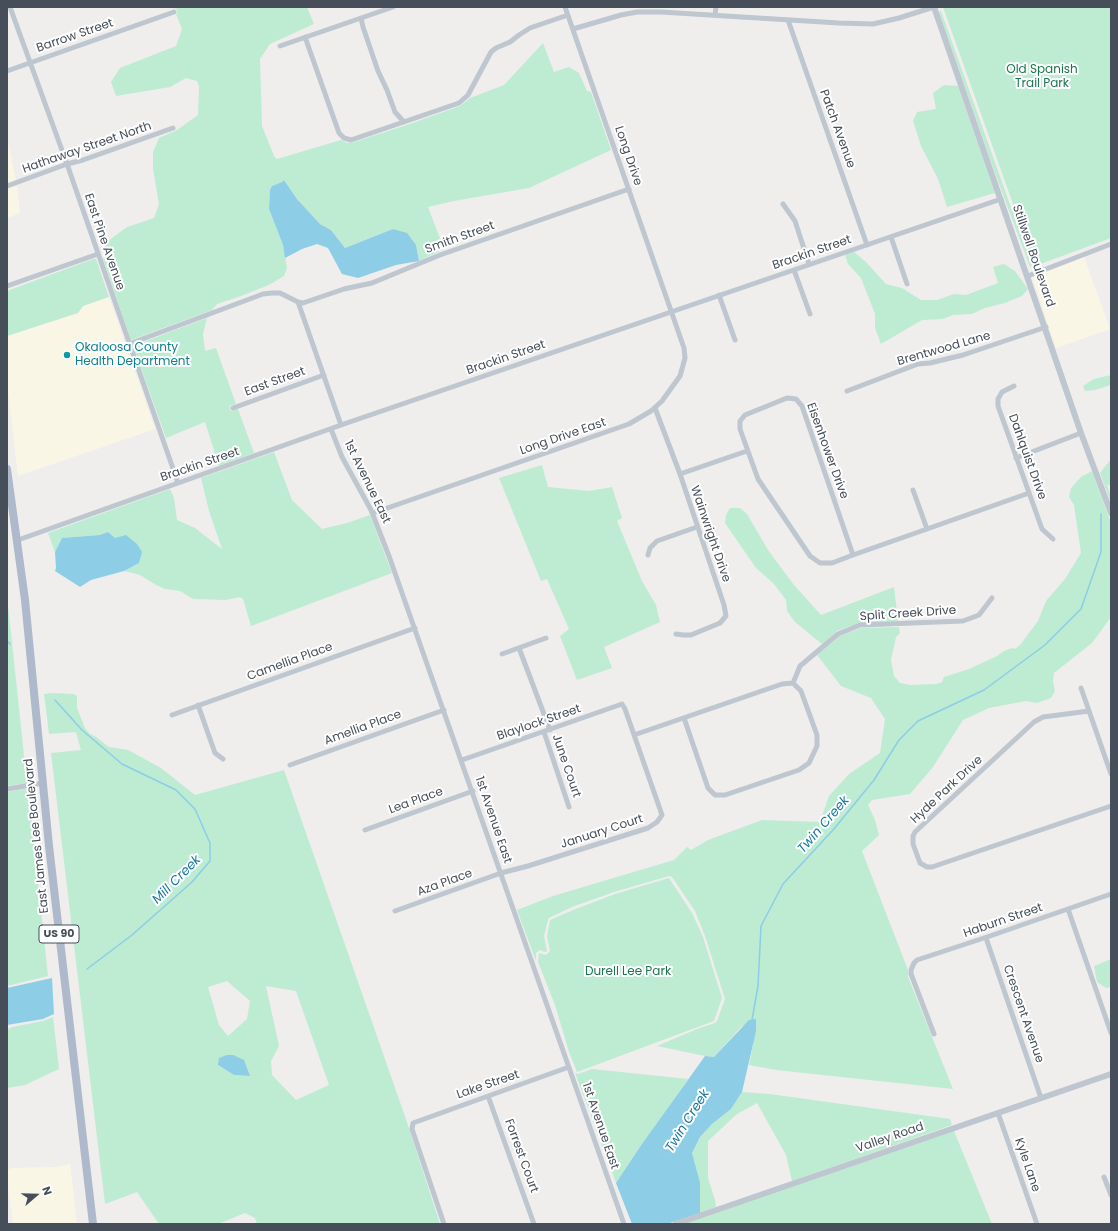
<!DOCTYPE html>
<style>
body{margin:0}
#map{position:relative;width:1118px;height:1231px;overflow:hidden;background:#f0eded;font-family:Poppins,sans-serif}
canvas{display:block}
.frame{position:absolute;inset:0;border:8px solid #464f59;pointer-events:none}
.north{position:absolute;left:16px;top:1175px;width:40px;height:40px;-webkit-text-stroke:3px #fff;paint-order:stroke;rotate:70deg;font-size:11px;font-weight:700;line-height:16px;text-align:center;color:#464f59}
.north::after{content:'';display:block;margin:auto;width:14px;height:18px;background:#464f59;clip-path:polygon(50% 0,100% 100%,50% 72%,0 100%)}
</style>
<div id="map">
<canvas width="1118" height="1231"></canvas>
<div class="frame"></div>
<div class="north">N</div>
</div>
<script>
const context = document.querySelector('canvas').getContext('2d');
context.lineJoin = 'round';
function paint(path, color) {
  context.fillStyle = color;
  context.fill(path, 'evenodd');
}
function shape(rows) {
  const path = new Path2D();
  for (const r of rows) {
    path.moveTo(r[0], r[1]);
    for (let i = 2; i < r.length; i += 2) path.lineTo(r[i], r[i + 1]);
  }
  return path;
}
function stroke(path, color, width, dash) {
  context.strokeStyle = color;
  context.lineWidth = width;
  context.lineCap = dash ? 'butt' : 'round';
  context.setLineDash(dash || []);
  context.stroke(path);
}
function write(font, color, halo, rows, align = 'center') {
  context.font = font + ' Poppins,sans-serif';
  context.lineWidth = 4;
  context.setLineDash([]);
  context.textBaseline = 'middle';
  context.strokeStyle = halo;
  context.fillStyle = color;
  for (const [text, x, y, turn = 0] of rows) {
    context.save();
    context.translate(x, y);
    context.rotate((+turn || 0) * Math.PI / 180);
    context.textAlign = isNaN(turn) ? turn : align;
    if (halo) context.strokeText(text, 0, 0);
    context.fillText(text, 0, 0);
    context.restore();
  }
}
paint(shape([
 [7,137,16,180,7,183],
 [17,186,20,213,7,218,7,189],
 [1084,257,1110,329,1056,348,1032,277],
 [109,297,155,429,18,476,7,382,7,336,78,313,83,306],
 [70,1164,77,1224,13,1224,8,1187,7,1187,7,1170,12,1168,56,1167]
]), '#faf6e6');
paint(shape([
 [173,7,307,7,314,24,270,44,260,59,262,126,274,156,277,159,341,140,347,143,354,142,404,126,460,106,470,98,504,85,543,43,554,72,569,67,579,73,587,91,591,92,611,150,529,188,454,201,428,207,444,249,419,261,416,245,393,229,345,248,331,230,320,224,297,199,284,180,282,182,272,186,270,191,269,209,283,245,287,268,284,276,269,285,241,296,217,304,212,310,131,340,103,259,105,258,104,244,127,227,154,218,159,204,153,169,153,152,159,138,177,130,198,115,199,86,197,81,186,78,170,87,116,96,111,82,120,68,176,46,182,29,176,14,178,14,176,8,174,9],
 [943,7,1111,7,1111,238,1035,266],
 [941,11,1032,266,1030,267,993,168,939,12],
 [944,85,958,86,995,193,947,207,938,179,921,146,913,121,917,112,936,109,933,93],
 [854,252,866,262,886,284,902,288,921,300,937,300,954,294,966,295,998,283,993,267,1004,264,1015,271,1028,289,1022,296,1005,303,985,308,972,314,953,315,943,319,922,320,881,344,875,328,875,314,861,278,848,264,845,255],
 [93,259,96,259,109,297,83,306,78,313,7,336,7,291],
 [207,318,203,334,205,351,216,348,236,404,229,406,231,411,238,409,254,453,219,466,205,422,166,438,133,346],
 [1111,375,1111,385,1095,390,1085,391,1083,386,1094,379],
 [274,452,292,500,322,529,347,523,370,515,392,573,251,626,243,599,240,597,226,600,193,599,180,591,165,589,156,585,140,575,124,571,139,563,115,538,108,532,100,535,62,538,55,552,48,533,170,489,174,498,177,520,195,528,222,549,209,511,201,478],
 [1111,459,1111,486,1107,484,1111,497,1111,503,1100,473],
 [542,465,548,487,589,491,612,487,622,518,617,521,642,581,656,605,660,622,604,647,612,668,577,680,560,636,569,629,547,579,541,581,499,478],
 [1092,471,1111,523,1111,617,1092,643,1054,673,1053,682,1055,691,1051,698,1037,703,1026,701,989,708,963,720,933,767,910,794,872,800,868,805,875,820,879,835,862,851,908,970,908,977,953,1089,776,1070,749,1065,753,1044,742,1026,714,1057,705,1056,657,1046,697,1029,715,1023,717,1021,725,999,705,936,695,911,672,877,669,876,614,892,572,907,549,918,548,920,544,936,547,951,545,952,540,950,536,953,536,961,517,910,553,896,674,860,687,847,691,850,708,840,762,820,820,822,829,796,849,774,880,753,885,719,871,698,841,686,817,655,840,636,861,628,899,627,900,633,896,637,891,660,894,676,900,683,910,685,937,684,942,682,944,677,969,669,997,656,1004,651,1012,648,1015,649,1020,645,1038,621,1046,601,1065,579,1081,553,1074,505,1069,497,1071,488,1081,477],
 [730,508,740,508,747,514,768,550,794,585,821,615,894,587,898,621,859,623,837,631,822,644,795,622,787,611,786,600,774,584,756,568,725,523,726,515],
 [7,596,27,783,7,786],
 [52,693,73,694,77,696,77,708,85,728,90,734,96,737,109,747,128,750,161,768,195,795,284,770,408,1125,440,1224,257,1224,255,1218,245,1213,218,1224,159,1224,137,1192,105,1204,51,753,81,750,76,732,49,734,44,694],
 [227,981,250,1001,247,1019,228,1036,219,1025,208,987],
 [266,986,296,991,329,1085,296,1100,272,1075,271,1061,279,1046],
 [218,1065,250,1076,234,1075],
 [28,788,48,976,7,986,7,792],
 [669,878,692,913,703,937,722,998,714,1021,577,1072,569,1052,555,1005,538,962,539,953,546,955,550,951,547,936,550,920,573,910,615,894],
 [1111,959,1111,987,1106,988,1097,982,1094,966],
 [53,1017,59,1069,25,1085,7,1088,7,1030,12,1027,43,1021],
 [592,1069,688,1079,616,1183,575,1073,578,1074],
 [742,1092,770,1094,950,1119,952,1125,792,1181,786,1155,757,1103,737,1114,708,1141,708,1178,715,1200,716,1207,700,1213,692,1153,700,1137,712,1124,731,1109],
 [954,1131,992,1224,685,1224]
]), '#bdecd3');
paint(shape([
 [284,180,297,199,320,224,331,230,345,248,393,229,407,233,416,245,419,261,396,265,358,278,342,274,328,248,317,244,302,249,285,258,283,245,269,209,270,190,272,186,282,182],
 [108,532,115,538,126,535,137,544,142,552,139,563,124,571,91,580,80,587,55,571,56,568,55,552,62,538,100,535],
 [52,978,54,1014,43,1019,7,1025,7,988],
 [756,1019,756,1031,742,1092,731,1109,712,1124,700,1137,692,1153,700,1183,700,1213,667,1224,632,1224,616,1183,642,1144,705,1056,714,1057,749,1020],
 [227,1055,233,1055,244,1060,250,1076,234,1075,218,1065,219,1058]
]), '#8dcde6');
stroke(shape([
 [1111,493,1111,492],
 [7,641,10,644],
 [55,700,82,730,122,764,176,790,195,809,210,843,210,861,192,882,132,935,87,969],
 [752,1020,758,986,761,926,783,884,833,830,874,780,899,740,918,721,984,690,1045,645,1081,609,1101,552,1101,514]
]), '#8dcde6', 1.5);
stroke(shape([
 [10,7,67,164,178,483],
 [715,15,716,7],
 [361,18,363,27,378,71,387,90,395,112,404,122],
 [788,20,867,245],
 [573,29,621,15,637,12,661,12,839,23,873,24,899,18,934,7],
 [305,37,339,133,344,138,351,140,459,103,468,95,491,52,496,48,510,42,519,35,530,28,568,15],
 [280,46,393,7],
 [7,71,174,12],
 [7,186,67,164,83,160,173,128],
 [783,204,795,221,809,264],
 [891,237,907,284],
 [794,270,810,314],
 [1028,276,1111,244],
 [7,286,98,254],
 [719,295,735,340],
 [298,302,303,303,344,289,372,283,440,255,629,189],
 [129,344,263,294,272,293,280,293,298,302,341,425],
 [1014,386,1002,392,998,399,998,406,1042,529,1053,539],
 [847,391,918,364,930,363,963,355,1046,327],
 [233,408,324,375],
 [655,408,680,474,724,605,726,616,720,623,691,635,683,635,676,634],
 [331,429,342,457,371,510,389,556,624,1224],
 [1016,458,1081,433],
 [680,474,747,451],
 [913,490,927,529],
 [373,513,629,424,651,411,662,401,680,376,685,358,684,348,565,7],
 [18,540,341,425,1001,199],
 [648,555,650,548,657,541,697,527],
 [853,555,802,406,796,399,787,398,745,415,740,421,740,429,758,479,810,556,820,563,832,563,853,555,927,529,1029,493],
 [519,648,550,730],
 [502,654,546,638],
 [793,683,800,666,838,634,860,625,963,621,979,615,992,598],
 [1081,688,1111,774],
 [198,705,215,753,223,759],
 [1089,711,1043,717,1034,722,915,832,913,836,913,844,920,863,927,867,932,867,1111,806],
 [172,715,415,628],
 [544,732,569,807],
 [634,735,782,684,793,683,801,691,817,735,817,746,809,763,799,770,725,795,715,795,708,788,684,718],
 [290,765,444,710],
 [7,789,43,783],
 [365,830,473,791],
 [1068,909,1111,1033],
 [395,911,501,873,528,866,648,828,657,822,662,815,625,709,622,704,462,760],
 [986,938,1041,1098],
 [934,1034,911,974,911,970,914,963,917,960,990,936,1111,894],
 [488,1096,534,1224],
 [998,1113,1037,1224],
 [1104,1177,1111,1195],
 [444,1224,412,1129,413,1123,569,1067]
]), '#bec6cf', 5);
stroke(shape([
 [934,7,1081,433,1111,513],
 [676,1224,1111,1074]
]), '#bec6cf', 6);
stroke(shape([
 [7,469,25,600,49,846,93,1224]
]), '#aebacb', 8);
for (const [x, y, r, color] of [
 [67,355,4,"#0f9aa8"]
]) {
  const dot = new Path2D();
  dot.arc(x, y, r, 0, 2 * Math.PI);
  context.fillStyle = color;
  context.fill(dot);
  stroke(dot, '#fff', 1.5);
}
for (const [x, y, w] of [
 [59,934,40]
]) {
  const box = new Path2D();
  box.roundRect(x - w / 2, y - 9, w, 18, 3);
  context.fillStyle = '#fff';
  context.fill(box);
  stroke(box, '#464f59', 1);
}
write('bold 11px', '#464f59', null, [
 ["US 90",59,934]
]);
write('12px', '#464f59', '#fff', [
 ["Barrow Street",75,36,-19],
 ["Patch Avenue",837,129,70],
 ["Hathaway Street North",87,148,-19],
 ["Long Drive",628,156,71],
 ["Smith Street",460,238,-20],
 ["East Pine Avenue",104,242,71],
 ["Brackin Street",812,253,-19],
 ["Stillwell Boulevard",1033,256,71],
 ["Brentwood Lane",944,349,-16],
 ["Brackin Street",506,358,-19],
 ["East Street",275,382,-20],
 ["Long Drive East",563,437,-19],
 ["Eisenhower Drive",827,451,70],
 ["Dahlquist Drive",1027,457,70],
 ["Brackin Street",200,465,-19],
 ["1st Avenue East",367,482,64],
 ["Wainwright Drive",710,534,71],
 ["Split Creek Drive",908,614,-4],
 ["Camellia Place",290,662,-20],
 ["Blaylock Street",539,723,-19],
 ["Amellia Place",363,728,-20],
 ["June Court",566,766,71],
 ["Hyde Park Drive",947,790,-43],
 ["Lea Place",416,801,-20],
 ["1st Avenue East",493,820,71],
 ["January Court",602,832,-18],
 ["East James Lee Boulevard",37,836,-96],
 ["Aza Place",445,883,-20],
 ["Haburn Street",1003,921,-19],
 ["Crescent Avenue",1023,1014,71],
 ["Lake Street",488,1085,-19],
 ["1st Avenue East",600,1126,71],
 ["Valley Road",890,1138,-19],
 ["Forrest Court",521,1156,70],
 ["Kyle Lane",1027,1165,71]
]);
write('12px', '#1c7650', '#fff', [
 ["Old Spanish",1042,70],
 ["Trail Park",1042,84],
 ["Durell Lee Park",628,972]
]);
write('12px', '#0d838f', '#fff', [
 ["Okaloosa County",75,348],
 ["Health Department",75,362]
], 'left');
write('italic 13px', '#14779f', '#fff', [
 ["Twin Creek",824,825,-49],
 ["Mill Creek",177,880,-45],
 ["Twin Creek",688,1121,-58]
]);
</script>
